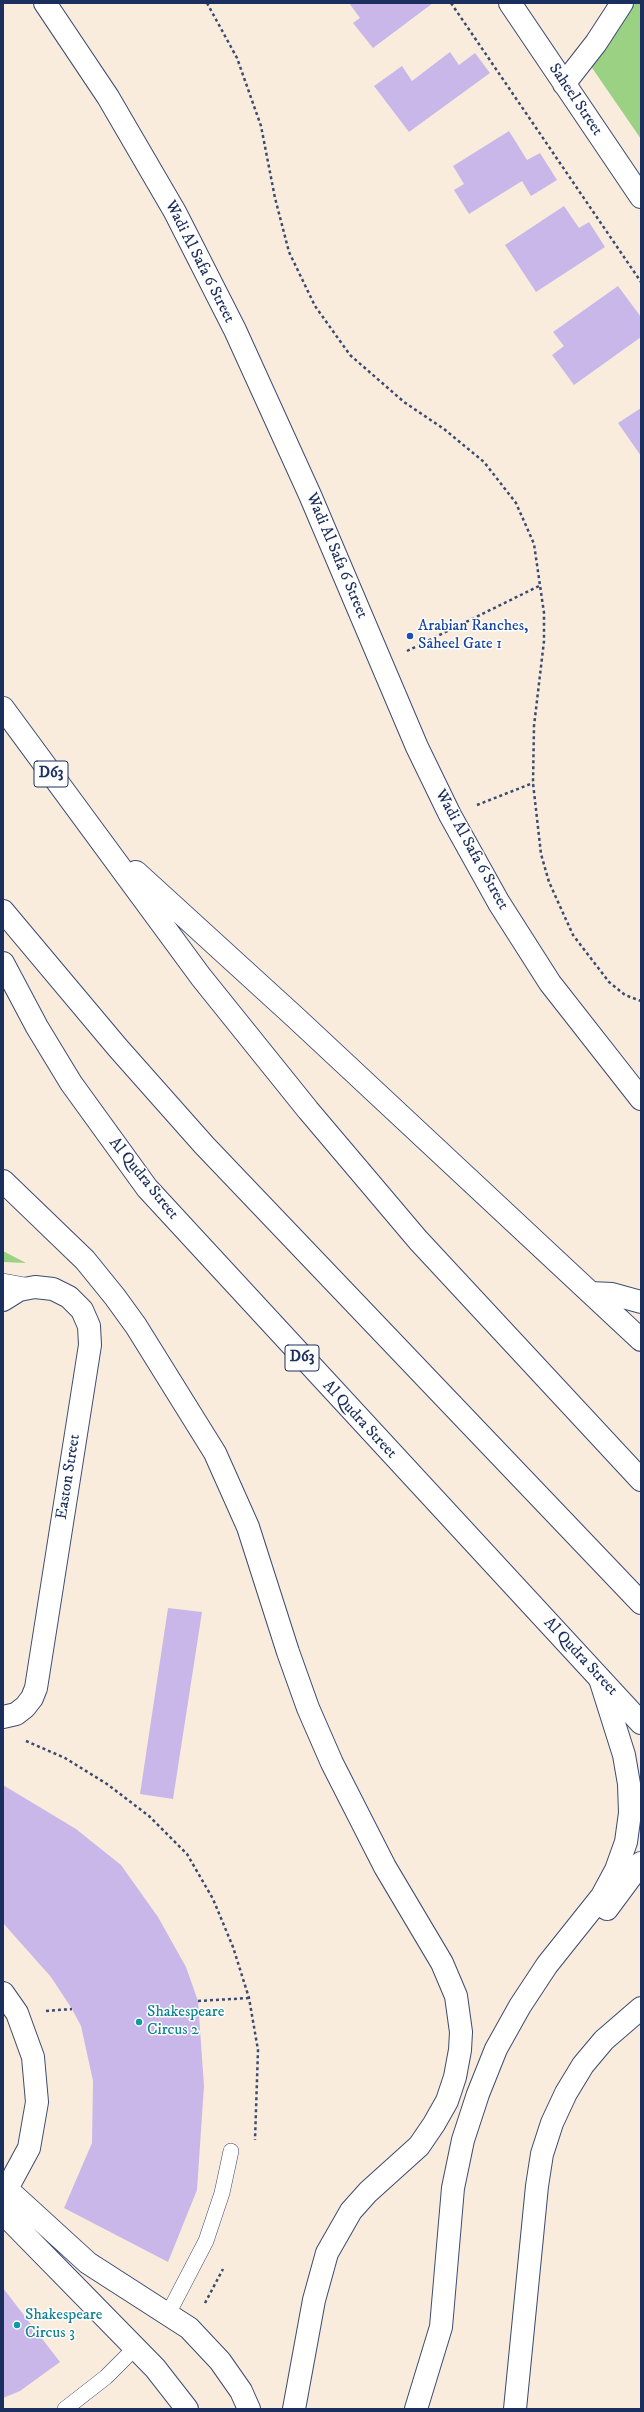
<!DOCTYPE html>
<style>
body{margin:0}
#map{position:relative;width:644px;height:2412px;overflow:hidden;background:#f9ecdd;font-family:"IM FELL DW Pica",serif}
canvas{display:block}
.frame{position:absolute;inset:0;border:4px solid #1b2f5e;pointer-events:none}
</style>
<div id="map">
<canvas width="644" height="2412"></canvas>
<div class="frame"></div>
</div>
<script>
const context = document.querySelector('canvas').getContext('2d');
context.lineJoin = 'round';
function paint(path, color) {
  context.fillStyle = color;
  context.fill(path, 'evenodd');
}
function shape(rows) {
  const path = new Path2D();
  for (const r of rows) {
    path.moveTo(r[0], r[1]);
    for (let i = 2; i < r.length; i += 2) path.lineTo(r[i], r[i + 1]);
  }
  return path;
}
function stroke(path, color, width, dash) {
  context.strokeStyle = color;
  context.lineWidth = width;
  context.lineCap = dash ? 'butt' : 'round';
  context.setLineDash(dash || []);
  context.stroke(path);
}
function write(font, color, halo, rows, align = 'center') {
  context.font = font + ' "IM FELL DW Pica",serif';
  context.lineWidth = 3;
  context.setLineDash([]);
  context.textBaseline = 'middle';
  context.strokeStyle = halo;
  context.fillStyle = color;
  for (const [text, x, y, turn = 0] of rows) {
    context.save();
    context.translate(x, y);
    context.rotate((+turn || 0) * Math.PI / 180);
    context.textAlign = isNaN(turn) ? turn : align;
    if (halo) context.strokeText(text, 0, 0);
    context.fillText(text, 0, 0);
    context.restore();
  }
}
paint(shape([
 [630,3,641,3,641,139,588,62],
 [3,1251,26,1263,3,1262]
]), '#9bd182');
paint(shape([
 [349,3,433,3,373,48,353,23,360,18],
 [450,52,459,65,475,53,490,73,409,132,374,86,402,66,412,81],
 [509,131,527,160,540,153,557,180,531,196,522,181,469,214,454,190,464,184,453,166],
 [564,206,579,228,589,222,605,247,536,292,505,245],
 [618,286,641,317,641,337,574,385,552,355,564,346,553,332],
 [641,408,641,456,618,423],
 [168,1608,202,1612,173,1799,140,1794],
 [3,1785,76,1829,121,1865,158,1917,186,1967,198,2001,204,2086,197,2190,168,2262,64,2208,92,2143,93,2081,81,2026,72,2009,51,1977,3,1923],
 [3,2288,60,2362,20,2391,3,2398]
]), '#c9b7e9');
const lane = shape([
 [3,1281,30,1286],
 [168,2314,206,2241,222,2193,231,2151],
 [65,2409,106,2377,135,2348]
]);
const street = shape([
 [510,3,641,197],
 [564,84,596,43,622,3],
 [3,1300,19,1290,35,1287,53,1289,69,1297,82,1310,89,1326,90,1345,36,1688,32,1698,25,1707,16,1714,3,1717],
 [3,1993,17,2013,33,2057,37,2102,29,2148,3,2196],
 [8,2190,88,2263,189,2328,220,2361,241,2391,249,2409],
 [3,2213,155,2368,187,2409]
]);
const secondary = shape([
 [45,3,108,97,175,212,235,330,310,495,417,747,450,815,499,903,550,983,641,1099],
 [3,1181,85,1260,115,1297,136,1326,215,1453,248,1527,288,1652,308,1708,332,1763,385,1867,442,1963,456,1996,461,2032,460,2050,455,2077,447,2101,434,2124,419,2146,368,2192,351,2211,327,2253,314,2300,294,2409],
 [607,1909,641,1863],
 [416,2409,441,2327,453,2188,463,2140,478,2094,496,2049,520,2006,547,1965,602,1896,616,1870,626,1842,630,1813,629,1784,624,1755,600,1679],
 [515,2409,537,2186,542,2154,552,2123,566,2093,583,2065,604,2040,641,2008]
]);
const primary = shape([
 [3,708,201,977,308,1110,418,1240,641,1480],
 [136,872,296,1018,641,1340],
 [3,911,118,1048,204,1145,641,1603],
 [3,963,37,1027,71,1083,147,1188,641,1723],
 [591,1293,612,1294,641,1302]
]);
stroke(lane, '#3c4b71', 16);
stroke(street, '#3c4b71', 24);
stroke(secondary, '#3c4b71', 24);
stroke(primary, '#3c4b71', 24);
stroke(shape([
 [207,3,237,58,261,126,275,198,289,252,315,306,350,355,404,402,444,429,484,462,516,503,534,544,544,613,544,641,534,726,533,783,541,854,549,882,573,935,609,982,625,995,641,1001],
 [451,3,641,282],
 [407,651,541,585],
 [477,805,533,783],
 [26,1741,65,1758,107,1784,149,1816,187,1854,213,1899,233,1947,249,1998,258,2050,255,2140],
 [198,2001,249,1998],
 [46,2011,72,2009],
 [205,2303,223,2269]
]), '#3c4b71', 2.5, [3, 3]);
stroke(lane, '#fff', 15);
stroke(street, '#fff', 22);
stroke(secondary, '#fff', 22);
stroke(primary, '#fff', 22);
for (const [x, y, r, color] of [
 [410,636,4,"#1a4fb4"],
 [139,2022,4,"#0f9aa8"],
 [17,2325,4,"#0f9aa8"]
]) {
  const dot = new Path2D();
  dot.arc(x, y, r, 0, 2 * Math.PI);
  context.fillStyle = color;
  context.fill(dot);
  stroke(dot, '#fff', 1.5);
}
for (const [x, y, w] of [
 [51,774,34],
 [302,1358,34]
]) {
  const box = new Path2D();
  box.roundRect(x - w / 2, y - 13, w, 26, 3);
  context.fillStyle = '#fff';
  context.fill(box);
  stroke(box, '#1b2f5e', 1);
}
write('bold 15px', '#1b2f5e', null, [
 ["D63",51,774],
 ["D63",302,1358]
]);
write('16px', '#1b2f5e', '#fff', [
 ["Saheel Street",575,100,56],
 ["Wadi Al Safa 6 Street",199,262,63],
 ["Wadi Al Safa 6 Street",336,556,67],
 ["Wadi Al Safa 6 Street",471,850,61],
 ["Al Qudra Street",143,1179,51],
 ["Al Qudra Street",359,1420,47],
 ["Easton Street",69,1477,-81],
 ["Al Qudra Street",580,1657,47]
]);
write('16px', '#164399', '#fff', [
 ["Arabian Ranches,",418,627],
 ["Saheel Gate 1",418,645]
], 'left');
write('16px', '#0d838f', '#fff', [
 ["Shakespeare",147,2013],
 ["Circus 2",147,2031],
 ["Shakespeare",25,2316],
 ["Circus 3",25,2334]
], 'left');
</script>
